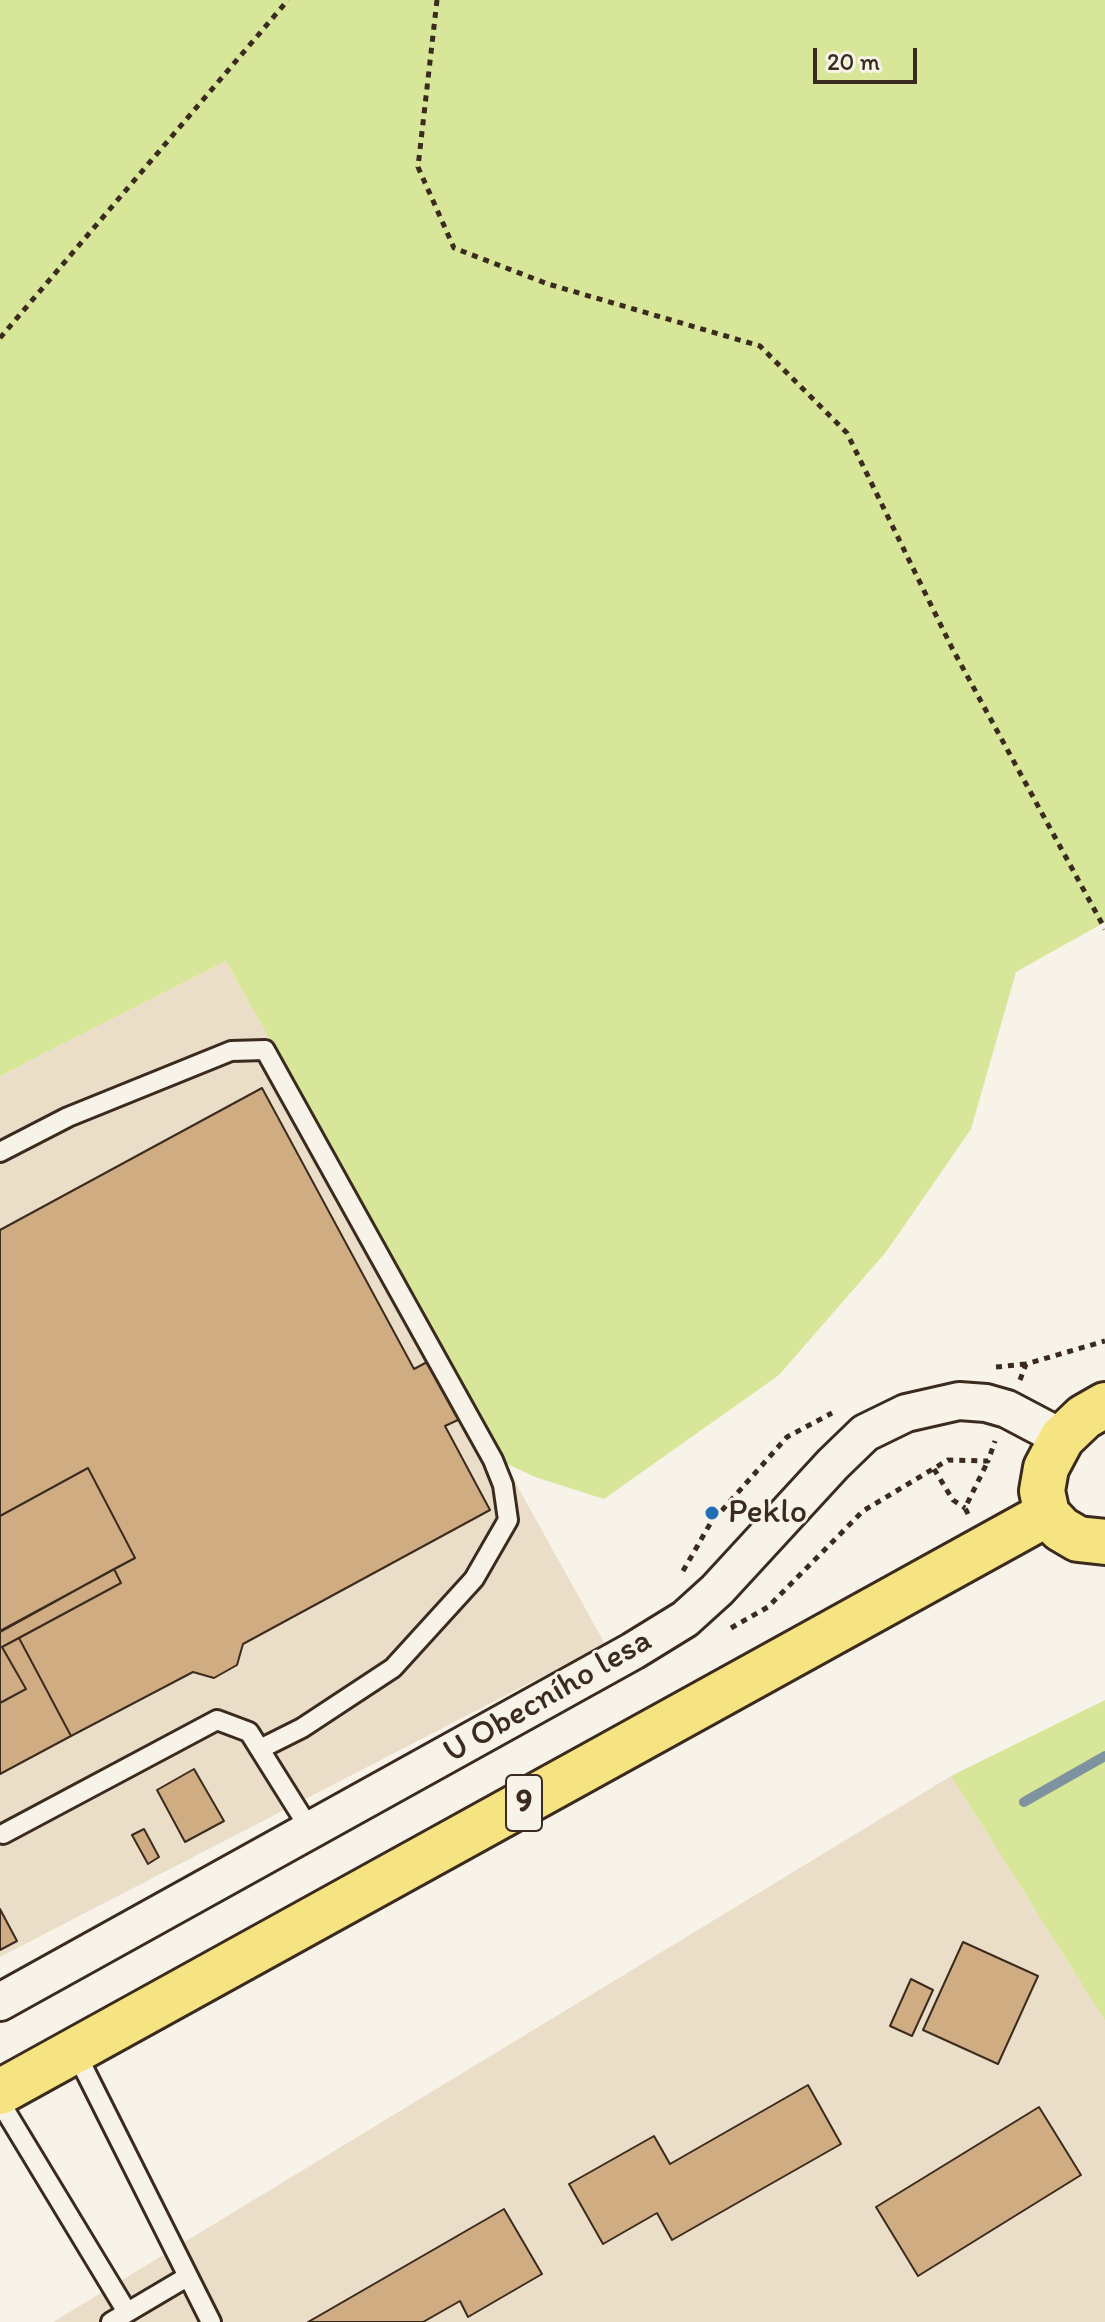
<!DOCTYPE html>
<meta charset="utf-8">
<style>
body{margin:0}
#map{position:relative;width:1105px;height:2322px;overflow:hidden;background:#f7f3e8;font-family:Itim,sans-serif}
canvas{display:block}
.scale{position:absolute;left:813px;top:48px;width:104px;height:36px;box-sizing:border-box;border:4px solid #3b2a1e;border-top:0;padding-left:10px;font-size:24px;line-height:28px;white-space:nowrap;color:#3b2a1e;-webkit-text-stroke:6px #f7f3e8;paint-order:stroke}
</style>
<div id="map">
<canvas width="1105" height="2322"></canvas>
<div class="scale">20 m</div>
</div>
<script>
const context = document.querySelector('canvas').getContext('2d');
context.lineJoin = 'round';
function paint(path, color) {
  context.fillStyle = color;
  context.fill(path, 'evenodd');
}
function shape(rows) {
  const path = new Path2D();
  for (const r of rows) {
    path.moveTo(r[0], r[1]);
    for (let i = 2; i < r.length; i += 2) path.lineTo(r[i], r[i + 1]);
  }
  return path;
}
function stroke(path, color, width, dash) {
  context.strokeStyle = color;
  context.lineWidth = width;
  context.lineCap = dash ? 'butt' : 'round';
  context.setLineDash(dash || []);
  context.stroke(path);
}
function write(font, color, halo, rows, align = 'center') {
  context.font = font + ' Itim,sans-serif';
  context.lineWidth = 6;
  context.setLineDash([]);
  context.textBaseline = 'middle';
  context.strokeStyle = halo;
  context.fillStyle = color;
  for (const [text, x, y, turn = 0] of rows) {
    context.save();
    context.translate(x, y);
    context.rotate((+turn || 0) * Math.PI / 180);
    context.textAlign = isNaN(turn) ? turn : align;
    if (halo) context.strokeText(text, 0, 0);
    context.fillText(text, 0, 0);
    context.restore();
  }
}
paint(shape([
 [226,961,605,1644,0,1957,0,1076],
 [951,1776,1105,2021,1105,2322,53,2322]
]), '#ebdec9');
paint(shape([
 [0,0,1105,0,1105,922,1016,972,971,1129,886,1252,779,1375,604,1499,535,1477,505,1463,226,961,0,1076],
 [1105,1700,1105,2021,951,1776]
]), '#d8e699');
stroke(shape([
 [1024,1802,1105,1756]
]), '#7e92a0', 10);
const building = shape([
 [262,1088,414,1369,429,1361,460,1419,445,1426,490,1510,243,1644,237,1665,214,1678,193,1672,71,1736,19,1638,121,1583,114,1569,135,1558,88,1468,0,1516,0,1230,262,1088],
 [88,1468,135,1558,0,1631,0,1516,88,1468],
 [114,1569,121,1583,2,1647,26,1689,0,1703,0,1632,114,1569],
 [19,1638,71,1736,0,1774,0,1703,26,1689,2,1647,19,1638],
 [194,1769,224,1821,185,1842,157,1790,194,1769],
 [144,1829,159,1857,148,1864,132,1835,144,1829],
 [0,1909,17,1941,0,1950,0,1909],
 [963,1942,1038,1976,998,2064,923,2030,963,1942],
 [911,1979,933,1990,912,2036,890,2026,911,1979],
 [808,2085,841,2144,672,2240,657,2213,603,2244,569,2184,654,2136,670,2164,808,2085],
 [1039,2107,1081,2175,918,2276,876,2207,1039,2107],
 [504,2209,542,2274,468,2317,460,2301,423,2322,308,2322,504,2209]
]);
paint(building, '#d0ac82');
stroke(building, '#3b2a1e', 2);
const lane = shape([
 [0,1152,68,1117,231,1051,265,1050,493,1460,503,1485,508,1520,474,1579,393,1668,302,1728,260,1749],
 [3,1834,217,1720,249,1732,311,1831],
 [75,2051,211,2322],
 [0,2102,127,2312],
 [111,2322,187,2277]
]);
const street = shape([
 [0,2002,633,1651,685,1619,717,1590,833,1464,865,1433,906,1413,959,1401,986,1403,1007,1409,1062,1438]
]);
const primary = shape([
 [1105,1405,1084,1417,1062,1438,1046,1468,1042,1491,1047,1514,1061,1529,1078,1539,1105,1542],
 [0,2092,1047,1514]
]);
stroke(lane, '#3b2a1e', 24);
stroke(street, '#3b2a1e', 42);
stroke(primary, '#3b2a1e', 50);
stroke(shape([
 [437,0,418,167,454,248,548,284,760,346,847,433,952,648,1105,929],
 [0,338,288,0],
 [996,1367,1026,1364],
 [1020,1380,1026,1364,1105,1341],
 [934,1469,953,1500,965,1508],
 [968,1514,965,1508,988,1461],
 [683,1571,710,1524,787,1437,832,1413],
 [731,1628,768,1607,863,1511,948,1460,988,1461,995,1441]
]), '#3b2a1e', 5, [6, 6]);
stroke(lane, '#f7f3e8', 18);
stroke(street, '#f7f3e8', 36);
stroke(primary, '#f6e381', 44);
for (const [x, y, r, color] of [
 [712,1513,8,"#1f6fb2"]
]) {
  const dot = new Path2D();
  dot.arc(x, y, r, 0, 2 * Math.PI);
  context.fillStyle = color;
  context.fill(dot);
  stroke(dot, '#f7f3e8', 3);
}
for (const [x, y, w] of [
 [524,1803,36]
]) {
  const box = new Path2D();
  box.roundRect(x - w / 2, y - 28, w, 56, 6);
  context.fillStyle = '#f7f3e8';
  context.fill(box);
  stroke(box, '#3b2a1e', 2);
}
write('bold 32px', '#3b2a1e', null, [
 ["9",524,1803]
]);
write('34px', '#3b2a1e', '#f7f3e8', [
 ["Peklo",728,1513]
], 'left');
write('34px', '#3b2a1e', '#f7f3e8', [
 ["U Obecního lesa",548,1697,-30]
]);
</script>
